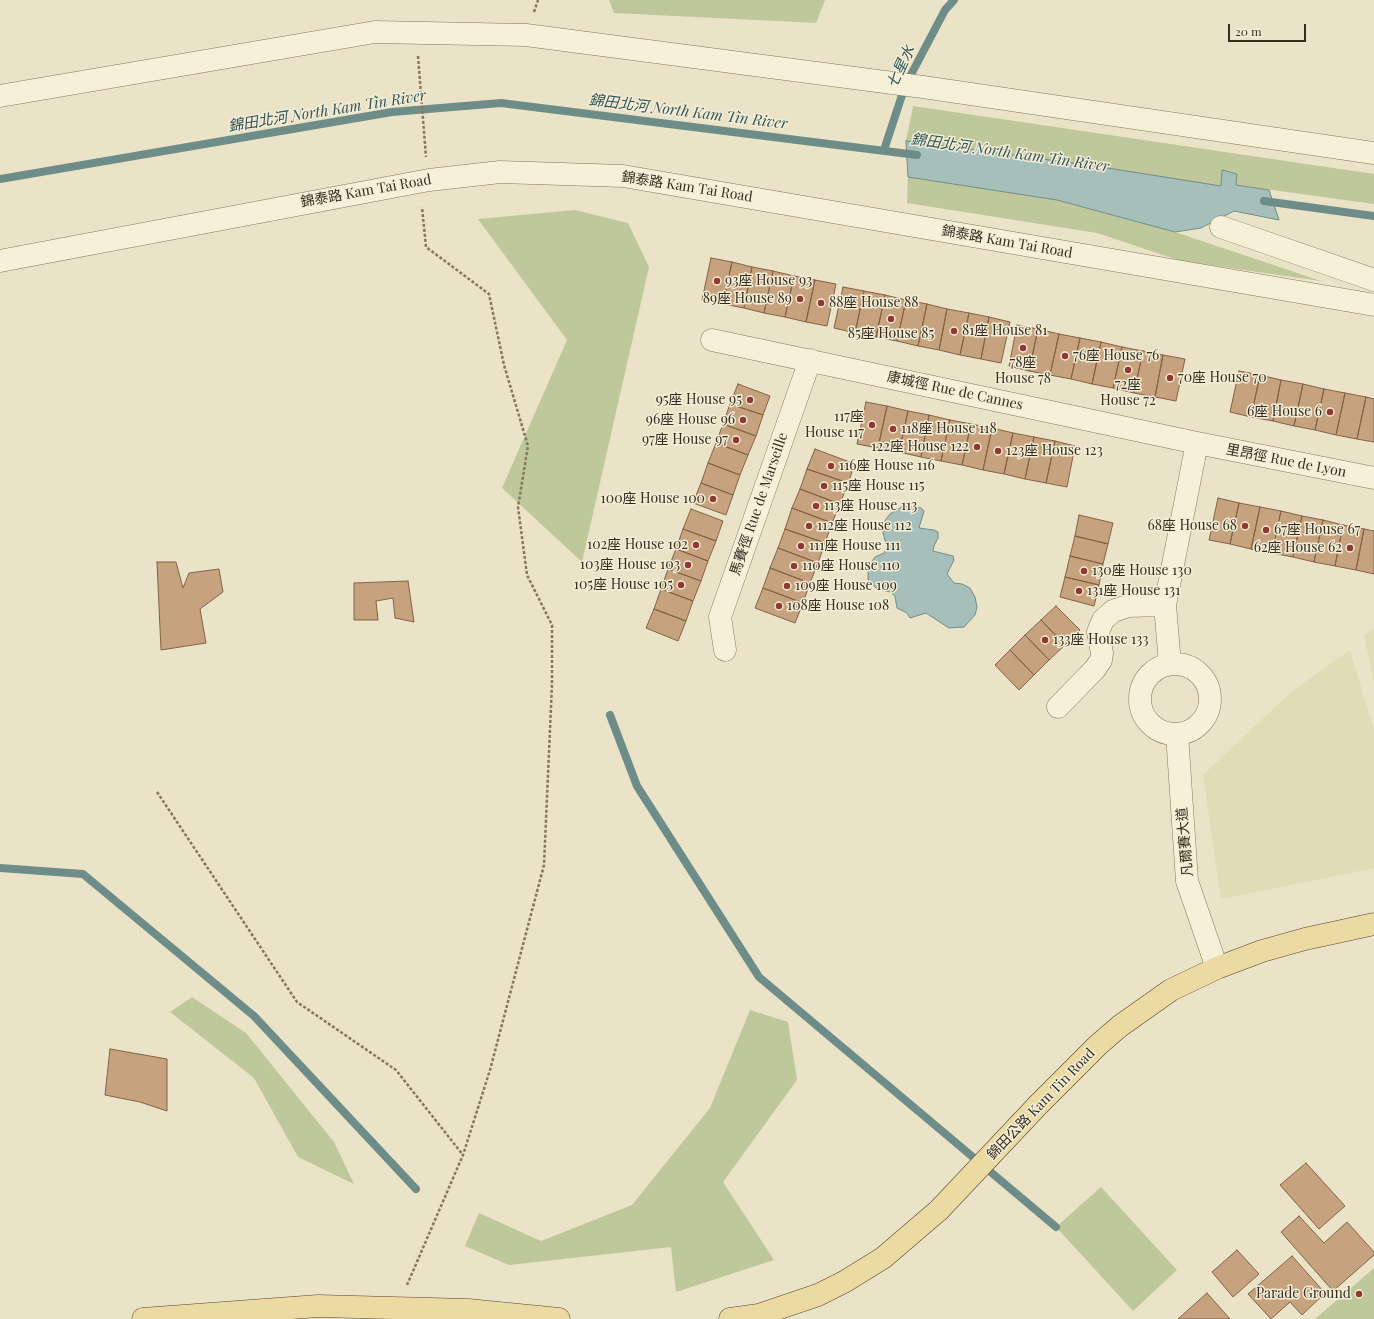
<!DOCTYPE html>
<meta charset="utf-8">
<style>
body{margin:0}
#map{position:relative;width:1374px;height:1319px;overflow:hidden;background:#ebe3c7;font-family:"Playfair Display",serif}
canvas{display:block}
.scale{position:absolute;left:1228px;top:24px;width:78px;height:18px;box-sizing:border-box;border:2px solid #362d20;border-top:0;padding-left:5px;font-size:12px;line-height:14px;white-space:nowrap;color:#362d20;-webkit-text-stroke:3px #f3edd6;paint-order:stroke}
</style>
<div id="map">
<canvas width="1374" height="1319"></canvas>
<div class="scale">20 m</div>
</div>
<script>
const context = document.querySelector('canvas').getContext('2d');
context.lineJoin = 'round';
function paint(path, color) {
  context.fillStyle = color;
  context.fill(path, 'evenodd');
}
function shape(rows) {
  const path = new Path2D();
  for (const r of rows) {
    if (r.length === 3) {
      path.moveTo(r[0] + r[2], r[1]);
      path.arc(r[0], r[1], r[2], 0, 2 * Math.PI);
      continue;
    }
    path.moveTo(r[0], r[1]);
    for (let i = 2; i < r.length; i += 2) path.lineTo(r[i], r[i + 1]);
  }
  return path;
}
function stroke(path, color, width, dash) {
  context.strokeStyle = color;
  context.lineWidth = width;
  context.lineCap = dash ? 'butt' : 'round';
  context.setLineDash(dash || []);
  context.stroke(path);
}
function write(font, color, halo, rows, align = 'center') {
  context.font = font + ' "Playfair Display","Noto Sans TC",serif';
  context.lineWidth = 3;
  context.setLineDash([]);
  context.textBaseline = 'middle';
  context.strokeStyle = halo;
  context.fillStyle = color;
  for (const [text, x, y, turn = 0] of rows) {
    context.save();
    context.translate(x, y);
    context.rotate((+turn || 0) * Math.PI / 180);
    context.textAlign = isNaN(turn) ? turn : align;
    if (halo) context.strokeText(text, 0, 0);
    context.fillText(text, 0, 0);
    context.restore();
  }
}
paint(shape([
 [1374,628,1374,683,1364,635],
 [1350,650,1374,730,1374,868,1221,899,1203,775,1291,692]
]), '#e0dcb5');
paint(shape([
 [609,0,825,0,816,23,614,13],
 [913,106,1374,174,1374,204,1236,185,1223,170,1221,186,906,141],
 [908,177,1057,200,1175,232,1321,281,1181,261,1097,233,907,203],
 [575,210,628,223,649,267,582,562,502,488,567,340,478,219],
 [192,997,246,1033,334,1142,354,1184,298,1157,254,1078,170,1012],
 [750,1010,788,1022,797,1080,723,1182,774,1260,676,1292,671,1247,509,1265,465,1246,479,1213,541,1241,632,1205,710,1108],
 [1101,1187,1177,1270,1133,1311,1056,1227],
 [1374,1268,1374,1319,1315,1319]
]), '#bfc89b');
const water = shape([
 [906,141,1095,166,1221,186,1222,170,1237,174,1236,185,1269,190,1279,220,1234,211,1201,228,1175,232,1057,200,908,177,906,141],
 [903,506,921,508,924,511,919,528,934,530,938,532,938,538,934,546,933,551,953,556,954,560,947,574,954,583,962,584,970,588,975,597,977,607,975,615,964,627,949,628,926,613,910,618,907,613,897,608,895,596,890,592,877,589,868,580,868,567,875,557,884,553,887,547,883,533,883,523,890,514,903,506]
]);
paint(water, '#a7bfba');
stroke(water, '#6f8d88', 1);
stroke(shape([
 [884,150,905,86,945,10,954,0],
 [0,179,392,112,501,103,917,155],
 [1264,201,1374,216],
 [610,715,637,786,759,977,1056,1227],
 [0,868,83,874,254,1016,416,1189]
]), '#6f8d88', 8);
const building = shape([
 [711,258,732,262,723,304,702,300,711,258],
 [732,262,752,267,744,308,723,304,732,262],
 [752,267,773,271,764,313,744,308,752,267],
 [773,271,794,276,785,317,764,313,773,271],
 [794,276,815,280,806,322,785,317,794,276],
 [815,280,836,284,827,326,806,322,815,280],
 [843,287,864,291,855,333,834,328,843,287],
 [864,291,885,295,876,337,855,333,864,291],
 [885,295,906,300,897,341,876,337,885,295],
 [906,300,927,304,918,346,897,341,906,300],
 [927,304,947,309,939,350,918,346,927,304],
 [947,309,969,313,960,355,939,350,947,309],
 [969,313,989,317,981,359,960,355,969,313],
 [989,317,1010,322,1001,363,981,359,989,317],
 [1017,325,1038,329,1029,371,1009,366,1017,325],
 [1038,329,1059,334,1050,375,1029,371,1038,329],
 [1059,334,1080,338,1071,379,1050,375,1059,334],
 [1080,338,1101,342,1092,384,1071,379,1080,338],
 [1101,342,1122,347,1113,388,1092,384,1101,342],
 [1122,347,1143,351,1134,393,1113,388,1122,347],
 [1143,351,1163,355,1155,397,1134,393,1143,351],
 [1163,355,1185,359,1176,401,1155,397,1163,355],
 [1239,371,1260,375,1251,417,1230,412,1239,371],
 [1260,375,1281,380,1273,421,1251,417,1260,375],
 [1281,380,1303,384,1294,426,1273,421,1281,380],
 [738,384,770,396,763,415,730,404,738,384],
 [1303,384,1324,389,1315,430,1294,426,1303,384],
 [1324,389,1345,393,1336,435,1315,430,1324,389],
 [1345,393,1366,397,1357,439,1336,435,1345,393],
 [1366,397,1374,399,1374,442,1357,439,1366,397],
 [866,402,887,406,878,448,857,444,866,402],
 [730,404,763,415,756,436,723,424,730,404],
 [887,406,908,411,899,452,878,448,887,406],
 [908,411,929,415,921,457,899,452,908,411],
 [929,415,950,420,941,461,921,457,929,415],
 [950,420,971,424,962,465,941,461,950,420],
 [723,424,756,436,748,455,716,443,723,424],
 [971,424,992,428,983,470,962,465,971,424],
 [992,428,1013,433,1004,474,983,470,992,428],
 [1013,433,1034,437,1025,479,1004,474,1013,433],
 [1034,437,1055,441,1046,483,1025,479,1034,437],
 [1055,441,1075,446,1067,487,1046,483,1055,441],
 [716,443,748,455,740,475,708,463,716,443],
 [815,449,855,464,848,483,807,469,815,449],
 [708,463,740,475,733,495,701,483,708,463],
 [807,469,848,483,840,504,800,489,807,469],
 [701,483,733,495,726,515,693,503,701,483],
 [800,489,840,504,832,523,792,508,800,489],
 [1218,498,1239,503,1230,544,1209,540,1218,498],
 [1239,503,1260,507,1251,549,1230,544,1239,503],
 [1260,507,1281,511,1272,553,1251,549,1260,507],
 [792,508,832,523,825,543,785,529,792,508],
 [691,509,723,521,716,541,683,529,691,509],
 [1281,511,1302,516,1293,557,1272,553,1281,511],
 [1079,515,1113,523,1108,544,1075,536,1079,515],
 [1302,516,1323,520,1314,562,1293,557,1302,516],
 [1323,520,1343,525,1335,566,1314,562,1323,520],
 [1343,525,1364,529,1356,570,1335,566,1343,525],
 [683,529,716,541,708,561,676,549,683,529],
 [785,529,825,543,818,563,778,548,785,529],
 [1364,529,1374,531,1374,574,1356,570,1364,529],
 [1075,536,1108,544,1103,564,1070,556,1075,536],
 [778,548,818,563,810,583,770,568,778,548],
 [676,549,708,561,701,581,668,569,676,549],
 [1070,556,1103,564,1099,585,1065,577,1070,556],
 [157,562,176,562,183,588,189,573,219,569,223,592,200,609,206,643,161,650,157,562],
 [770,568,810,583,803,603,763,588,770,568],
 [668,569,701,581,693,601,661,589,668,569],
 [1065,577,1099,585,1094,606,1060,597,1065,577],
 [408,581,414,622,395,618,393,598,376,601,378,620,354,620,354,583,408,581],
 [763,588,803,603,795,623,755,608,763,588],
 [661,589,693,601,686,621,654,609,661,589],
 [1056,606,1080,630,1065,645,1041,620,1056,606],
 [654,609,686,621,678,641,646,628,654,609],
 [1041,620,1065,645,1049,660,1025,635,1041,620],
 [1025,635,1049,660,1034,675,1010,650,1025,635],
 [1010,650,1034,675,1019,690,995,665,1010,650],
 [110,1049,167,1059,167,1111,140,1102,105,1095,110,1049],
 [1306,1163,1345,1206,1319,1229,1280,1185,1306,1163],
 [1299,1216,1324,1243,1347,1222,1374,1252,1374,1255,1333,1291,1281,1232,1299,1216],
 [1237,1250,1259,1274,1233,1297,1212,1272,1237,1250],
 [1292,1256,1325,1293,1302,1315,1290,1302,1271,1319,1248,1294,1292,1256],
 [1207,1293,1230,1319,1178,1319,1207,1293]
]);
paint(building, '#c6a27f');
stroke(building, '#826245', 1);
const minor = shape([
 [0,96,375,32,526,35,923,87,1374,153],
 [1221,227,1374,280],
 [0,261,429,180,500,172,623,176,1374,305],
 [712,340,1197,443,1374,478],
 [725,650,720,617,810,360],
 [1175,699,35],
 [1170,664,1165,605,1197,443],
 [1058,707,1095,669,1101,660,1102,653,1098,632,1103,620,1113,611,1128,606,1165,605],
 [1177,734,1187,881,1217,968]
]);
const major = shape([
 [143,1319,318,1306,468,1310,559,1319],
 [730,1319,759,1315,818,1295,844,1282,883,1258,939,1210,1038,1105,1098,1045,1120,1026,1171,990,1217,968,1262,951,1305,939,1374,924]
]);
stroke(minor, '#85765d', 23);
stroke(major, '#534431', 23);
stroke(shape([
 [534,12,538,0],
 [418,56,426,157],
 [157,792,297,1002,396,1070,463,1155],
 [407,1285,463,1155,490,1070,544,865,552,684,552,625,527,575,518,507,528,446,504,365,489,294,426,247,422,207]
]), '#85765d', 2.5, [3, 2]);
stroke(minor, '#f6f0d9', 22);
stroke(major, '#ebdaa2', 22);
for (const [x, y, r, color] of [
 [717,281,4,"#8f3932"],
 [800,299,4,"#8f3932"],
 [821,303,4,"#8f3932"],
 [891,319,4,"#8f3932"],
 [954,331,4,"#8f3932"],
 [1023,348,4,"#8f3932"],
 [1065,356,4,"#8f3932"],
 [1128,370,4,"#8f3932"],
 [1170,378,4,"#8f3932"],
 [750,400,4,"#8f3932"],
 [1330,412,4,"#8f3932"],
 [743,420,4,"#8f3932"],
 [872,425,4,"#8f3932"],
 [893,429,4,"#8f3932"],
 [736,440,4,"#8f3932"],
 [977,447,4,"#8f3932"],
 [998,451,4,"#8f3932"],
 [831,466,4,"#8f3932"],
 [824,486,4,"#8f3932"],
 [713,499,4,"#8f3932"],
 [816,506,4,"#8f3932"],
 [809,526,4,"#8f3932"],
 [1245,526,4,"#8f3932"],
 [1266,530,4,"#8f3932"],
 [696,545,4,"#8f3932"],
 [801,546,4,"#8f3932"],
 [1350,548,4,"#8f3932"],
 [688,565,4,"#8f3932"],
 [794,566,4,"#8f3932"],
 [1084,571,4,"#8f3932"],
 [681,585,4,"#8f3932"],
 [787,586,4,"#8f3932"],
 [1079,591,4,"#8f3932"],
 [779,606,4,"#8f3932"],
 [1045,640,4,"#8f3932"],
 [1359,1294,4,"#8f3932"]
]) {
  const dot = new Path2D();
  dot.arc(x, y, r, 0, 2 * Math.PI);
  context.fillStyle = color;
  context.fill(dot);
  stroke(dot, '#f3edd6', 1.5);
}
write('14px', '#362d20', '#f3edd6', [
 ["錦泰路 Kam Tai Road",687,187,9],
 ["錦泰路 Kam Tai Road",366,191,-10],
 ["錦泰路 Kam Tai Road",1007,242,10],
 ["康城徑 Rue de Cannes",955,391,12],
 ["里昂徑 Rue de Lyon",1286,461,11],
 ["馬賽徑 Rue de Marseille",759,504,-71],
 ["凡爾賽大道",1185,842,-95],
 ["錦田公路 Kam Tin Road",1041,1104,-46]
]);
write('14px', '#362d20', '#f3edd6', [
 ["93座 House 93",725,281],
 ["89座 House 89",792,299,"right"],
 ["88座 House 88",829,303],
 ["81座 House 81",962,331],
 ["85座 House 85",891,334,"center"],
 ["76座 House 76",1073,356],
 ["78座",1023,363,"center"],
 ["House 78",1023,379,"center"],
 ["70座 House 70",1178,378],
 ["72座",1128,385,"center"],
 ["House 72",1128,401,"center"],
 ["95座 House 95",742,400,"right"],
 ["6座 House 6",1322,412,"right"],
 ["117座",864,417,"right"],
 ["House 117",864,433,"right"],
 ["96座 House 96",735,420,"right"],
 ["118座 House 118",901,429],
 ["97座 House 97",728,440,"right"],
 ["122座 House 122",969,447,"right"],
 ["123座 House 123",1006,451],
 ["116座 House 116",839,466],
 ["115座 House 115",832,486],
 ["100座 House 100",705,499,"right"],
 ["113座 House 113",824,506],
 ["112座 House 112",817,526],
 ["68座 House 68",1237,526,"right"],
 ["67座 House 67",1274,530],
 ["102座 House 102",688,545,"right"],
 ["111座 House 111",809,546],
 ["62座 House 62",1342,548,"right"],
 ["103座 House 103",680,565,"right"],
 ["110座 House 110",802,566],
 ["130座 House 130",1092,571],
 ["105座 House 105",673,585,"right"],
 ["109座 House 109",795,586],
 ["131座 House 131",1087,591],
 ["108座 House 108",787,606],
 ["133座 House 133",1053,640],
 ["Parade Ground",1351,1294,"right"]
], 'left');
write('italic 15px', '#315455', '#f3edd6', [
 ["七星水",901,67,-65],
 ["錦田北河 North Kam Tin River",327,111,-9],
 ["錦田北河 North Kam Tin River",688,112,7],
 ["錦田北河 North Kam Tin River",1010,153,8]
]);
</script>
